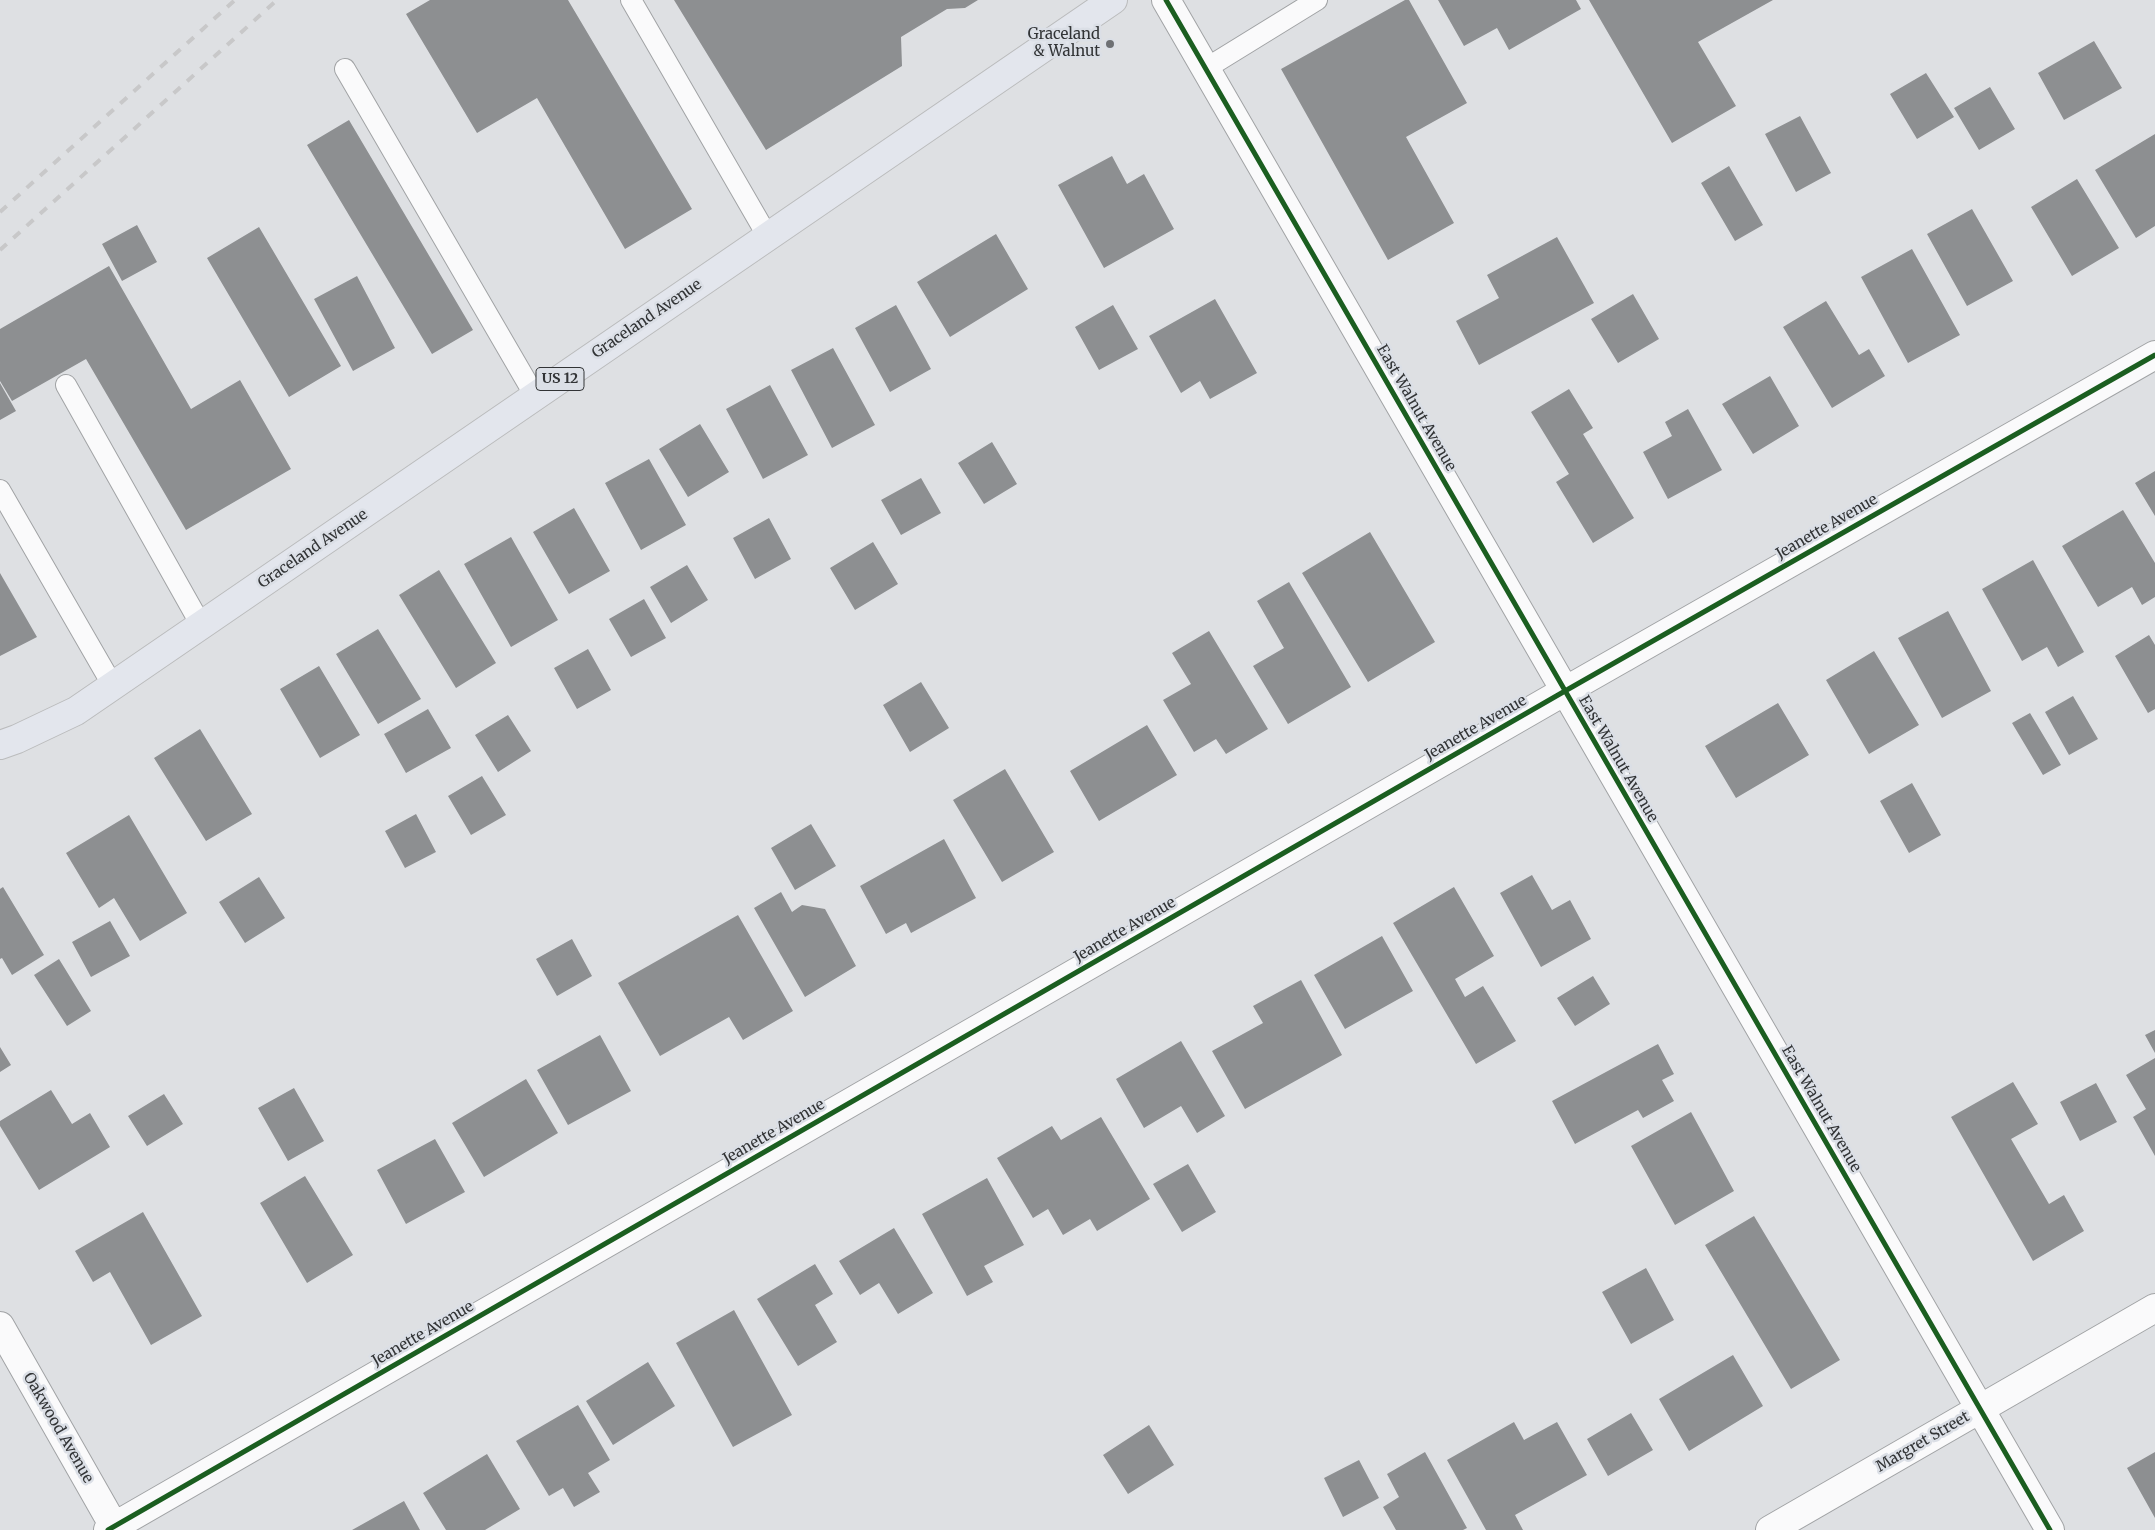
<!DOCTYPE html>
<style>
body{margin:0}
canvas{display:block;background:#dee0e3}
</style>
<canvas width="2155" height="1530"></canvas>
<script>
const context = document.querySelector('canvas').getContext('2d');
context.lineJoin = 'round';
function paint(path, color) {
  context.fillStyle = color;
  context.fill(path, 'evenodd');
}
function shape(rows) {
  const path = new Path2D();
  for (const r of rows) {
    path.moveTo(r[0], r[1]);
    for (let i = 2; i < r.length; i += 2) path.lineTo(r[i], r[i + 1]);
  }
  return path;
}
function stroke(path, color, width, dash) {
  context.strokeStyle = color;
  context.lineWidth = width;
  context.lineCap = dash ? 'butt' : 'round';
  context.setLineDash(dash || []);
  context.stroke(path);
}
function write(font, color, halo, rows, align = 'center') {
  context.font = font + ' Merriweather,serif';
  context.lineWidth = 5;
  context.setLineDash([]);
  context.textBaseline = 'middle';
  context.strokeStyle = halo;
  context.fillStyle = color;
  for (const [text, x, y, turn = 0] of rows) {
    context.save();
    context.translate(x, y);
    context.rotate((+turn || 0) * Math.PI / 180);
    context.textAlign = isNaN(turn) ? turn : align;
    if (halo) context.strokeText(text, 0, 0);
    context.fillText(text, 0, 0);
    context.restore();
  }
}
paint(shape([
 [430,0,568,0,692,209,625,249,537,98,477,133,406,14],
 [674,0,978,0,965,8,947,9,901,37,902,66,766,150],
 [1405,0,1409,0,1467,103,1406,137,1454,223,1388,260,1281,69],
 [1438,0,1576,0,1581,9,1509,50,1497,28,1464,46],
 [1589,0,1773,0,1698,42,1736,106,1672,143],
 [2094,41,2122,88,2064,120,2038,73],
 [1926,73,1954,117,1917,139,1890,94],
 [1990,87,2015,129,1979,150,1954,108],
 [1800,116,1831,173,1796,192,1765,134],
 [349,120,473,330,432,354,307,145],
 [2155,134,2155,226,2136,238,2095,170],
 [1112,156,1127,184,1144,174,1174,229,1104,268,1058,185],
 [1729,166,1763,225,1735,241,1701,183],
 [2077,179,2119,248,2072,276,2031,207],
 [1972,209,2013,281,1967,306,1927,234],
 [137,225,157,262,122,281,102,244],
 [259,227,341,366,289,397,207,258],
 [996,234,1028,289,950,337,917,282],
 [1557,237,1594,303,1479,365,1456,321,1499,298,1487,275],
 [1912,249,1960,335,1908,363,1861,277],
 [109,266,191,409,240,380,291,469,186,530,86,359,12,401,0,381,0,329],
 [357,276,395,348,353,371,314,299],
 [1633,294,1659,339,1618,363,1591,319],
 [1215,299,1257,373,1210,399,1200,381,1181,393,1149,336],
 [1826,301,1859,355,1869,349,1885,376,1832,408,1783,327],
 [896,305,931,369,890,392,855,328],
 [1113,305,1138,349,1099,370,1075,327],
 [833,348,875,425,832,448,791,370],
 [1770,376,1799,426,1753,454,1722,404],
 [0,383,16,411,0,420],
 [770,385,808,455,763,479,726,409],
 [1569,389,1593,428,1583,434,1634,518,1593,543,1556,482,1569,474,1531,412],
 [1688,409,1722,470,1668,499,1643,452,1672,436,1665,422],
 [700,424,729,472,688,497,659,449],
 [992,442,1017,484,984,504,958,463],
 [649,459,686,525,641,550,605,483],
 [2155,471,2155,516,2135,483],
 [921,478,941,513,901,535,881,500],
 [574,508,610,571,569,594,533,532],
 [2123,510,2155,563,2155,597,2142,605,2132,587,2098,607,2062,546],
 [769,518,791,559,755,579,733,538],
 [1370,532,1435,642,1368,682,1302,573],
 [511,537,558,620,511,647,464,564],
 [873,542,898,584,855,610,830,568],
 [2033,560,2084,652,2058,667,2047,647,2022,661,1982,589],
 [687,565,708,600,671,623,650,587],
 [439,570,496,663,456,688,399,595],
 [0,573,37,637,0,656],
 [1289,582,1351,687,1288,724,1253,666,1284,648,1257,601],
 [644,599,666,638,631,657,609,619],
 [1948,611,1991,691,1942,718,1898,638],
 [378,629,421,699,378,724,336,654],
 [1209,631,1268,729,1226,754,1216,739,1194,752,1163,700,1191,684,1172,653],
 [2149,635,2155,645,2155,709,2148,713,2115,656],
 [588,649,611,690,577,709,554,668],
 [1874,651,1919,725,1869,754,1826,680],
 [319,666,360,735,320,758,280,689],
 [921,682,949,728,910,752,883,705],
 [2073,696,2098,739,2069,755,2045,712],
 [1778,703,1809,755,1736,798,1705,746],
 [428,709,451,748,406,773,384,734],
 [2030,713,2061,765,2043,775,2012,723],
 [508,715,531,751,498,772,475,735],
 [1147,725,1177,775,1099,821,1070,771],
 [200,729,252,814,206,841,154,758],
 [1005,769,1054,852,1002,882,953,800],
 [482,776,506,815,471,835,448,796],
 [1912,783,1941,835,1909,853,1880,801],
 [416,814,436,852,405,868,385,831],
 [129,815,187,913,140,941,114,898,99,908,66,853],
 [811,824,836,866,795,890,771,848],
 [944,839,976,898,911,933,906,923,886,934,860,886],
 [1532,875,1552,910,1570,900,1591,939,1541,967,1500,893],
 [259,877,285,918,245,943,219,902],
 [3,887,44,955,12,975,2,958,0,959,0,889],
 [1454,887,1494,956,1455,979,1465,997,1483,986,1516,1041,1476,1064,1393,923],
 [781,892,792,912,802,905,825,909,856,966,805,997,754,908],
 [738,915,793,1011,743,1040,729,1017,660,1056,618,983],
 [110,921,130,956,91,977,72,942],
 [1382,936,1413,991,1345,1029,1314,975],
 [572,939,592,976,557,996,536,959],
 [59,959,91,1011,67,1026,34,975],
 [1593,976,1610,1004,1575,1026,1557,998],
 [1301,980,1342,1055,1245,1109,1212,1051,1263,1023,1253,1006],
 [2155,1030,2155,1053,2145,1035],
 [600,1035,631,1091,568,1125,537,1070],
 [1181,1041,1225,1116,1197,1133,1181,1106,1144,1128,1116,1079],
 [1658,1044,1674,1074,1662,1080,1674,1101,1643,1118,1638,1110,1575,1144,1552,1101],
 [0,1047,11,1065,0,1072],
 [2155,1058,2155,1156,2133,1117,2146,1109,2126,1075],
 [526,1079,558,1133,484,1177,452,1123],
 [2013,1082,2038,1124,2011,1139,2049,1204,2064,1195,2084,1231,2033,1261,1951,1117],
 [2096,1083,2117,1122,2080,1141,2060,1102],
 [294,1088,324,1141,288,1161,258,1108],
 [51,1090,72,1124,90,1113,110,1147,39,1190,0,1126,0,1121],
 [164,1094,183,1124,147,1146,128,1116],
 [1691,1112,1734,1191,1675,1225,1631,1146],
 [1101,1117,1150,1199,1097,1231,1090,1219,1063,1235,1048,1209,1033,1218,997,1158,1052,1126,1061,1140],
 [435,1139,465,1192,406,1224,377,1170],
 [1188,1164,1216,1212,1182,1232,1153,1184],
 [305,1176,353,1255,307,1283,260,1203],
 [987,1178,1024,1245,984,1266,993,1282,967,1296,922,1214],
 [143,1212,202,1316,151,1345,110,1272,93,1282,75,1251],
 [1754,1216,1840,1360,1791,1389,1705,1245],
 [894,1228,933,1293,898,1314,879,1283,860,1295,839,1261],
 [815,1264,833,1294,815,1305,837,1342,798,1366,757,1299],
 [1646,1268,1674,1320,1631,1344,1602,1292],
 [734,1310,792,1415,733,1447,676,1343],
 [1733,1355,1763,1406,1689,1451,1659,1399],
 [648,1362,675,1406,613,1445,586,1401],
 [578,1405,610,1460,588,1473,600,1492,574,1507,563,1488,549,1496,516,1441],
 [1631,1413,1653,1450,1608,1476,1587,1439],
 [1514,1422,1524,1440,1557,1422,1587,1475,1515,1515,1523,1530,1486,1530,1447,1460],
 [1149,1425,1174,1465,1128,1494,1103,1455],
 [1425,1452,1467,1528,1463,1530,1396,1530,1383,1507,1399,1497,1387,1474],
 [2155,1452,2155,1518,2127,1468],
 [487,1454,520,1509,485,1530,446,1530,423,1493],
 [1359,1460,1379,1498,1343,1517,1324,1478],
 [404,1501,420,1530,352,1530]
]), '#8d8f91');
const service = shape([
 [631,0,768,237],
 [345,69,535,396],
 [1205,69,1317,0],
 [66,385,201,625],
 [0,490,113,686]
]);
const minor = shape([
 [1166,0,2050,1530],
 [0,1326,116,1530],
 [108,1530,1565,691,2155,355],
 [1770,1530,2155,1308]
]);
const primary = shape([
 [0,745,17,739,76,711,1113,0]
]);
stroke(service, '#a1a3a5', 22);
stroke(minor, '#a1a3a5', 30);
stroke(primary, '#bbbcbd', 30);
stroke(service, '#fafafb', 20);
stroke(minor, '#fafafb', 28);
stroke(primary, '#e3e6ed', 28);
stroke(shape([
 [0,212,235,0],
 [0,250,277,0]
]), '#c8c8c9', 4, [9, 9]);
stroke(shape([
 [1166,0,2050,1530],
 [108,1530,1565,691,2155,355]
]), '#1b5e20', 5);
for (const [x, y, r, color] of [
 [1110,44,5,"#6e7073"]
]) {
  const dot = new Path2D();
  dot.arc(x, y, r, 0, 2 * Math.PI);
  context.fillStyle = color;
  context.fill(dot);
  stroke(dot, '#dbdfe6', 2);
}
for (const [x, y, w] of [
 [560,379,48]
]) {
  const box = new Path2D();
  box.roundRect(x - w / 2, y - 11.5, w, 23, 4);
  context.fillStyle = '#dbdfe6';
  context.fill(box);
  stroke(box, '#323436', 1);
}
write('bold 14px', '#323436', null, [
 ["US 12",560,379]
]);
write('15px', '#323436', '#dbdfe6', [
 ["Graceland",1100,35],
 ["& Walnut",1100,52]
], 'right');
write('15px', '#323436', '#dbdfe6', [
 ["Graceland Avenue",647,319,-34],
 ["East Walnut Avenue",1416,408,60],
 ["Jeanette Avenue",1827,527,-30],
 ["Graceland Avenue",313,549,-34],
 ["Jeanette Avenue",1476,728,-30],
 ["East Walnut Avenue",1618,759,60],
 ["Jeanette Avenue",1125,930,-30],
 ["East Walnut Avenue",1821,1109,60],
 ["Jeanette Avenue",774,1132,-30],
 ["Jeanette Avenue",423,1334,-30],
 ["Oakwood Avenue",58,1428,60],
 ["Margret Street",1923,1442,-30]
]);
</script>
